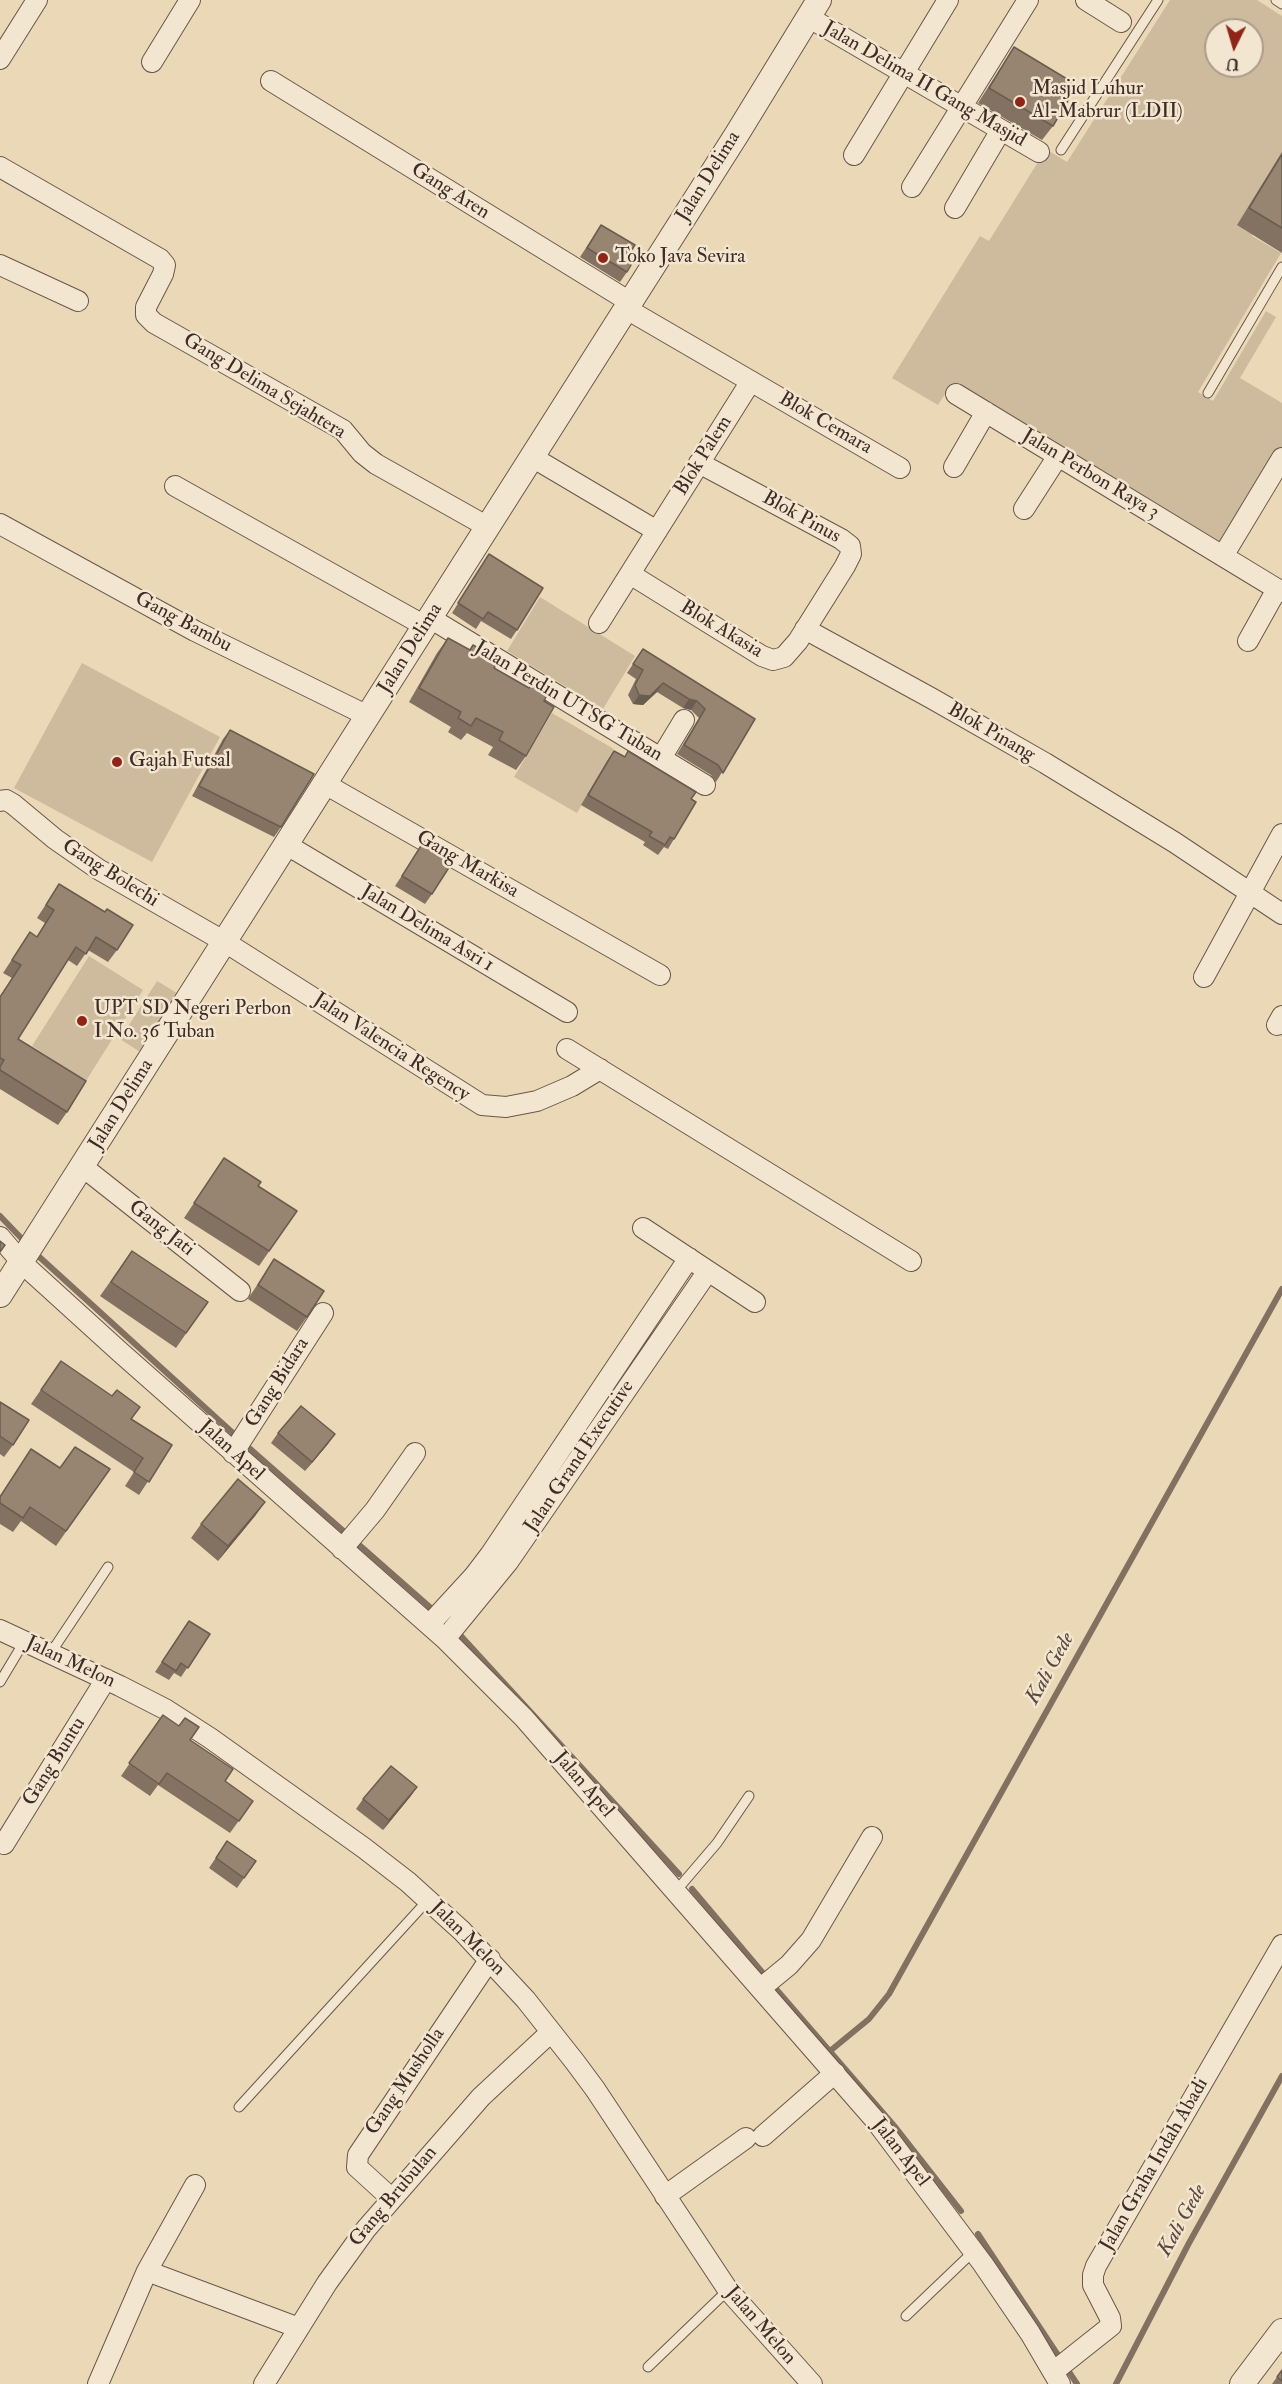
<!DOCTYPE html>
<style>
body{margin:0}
#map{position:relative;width:1282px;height:2384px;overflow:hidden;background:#ebd8b7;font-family:"IM FELL Double Pica",serif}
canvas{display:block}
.north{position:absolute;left:1204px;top:18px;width:60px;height:60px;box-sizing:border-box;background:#f2e6d0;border:2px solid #aa9c8c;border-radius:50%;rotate:185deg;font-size:16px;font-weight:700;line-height:24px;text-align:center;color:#3f2c26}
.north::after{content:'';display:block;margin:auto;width:21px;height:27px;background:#8f2418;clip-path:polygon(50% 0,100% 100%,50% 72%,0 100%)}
</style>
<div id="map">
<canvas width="1282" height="2384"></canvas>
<div class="north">U</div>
</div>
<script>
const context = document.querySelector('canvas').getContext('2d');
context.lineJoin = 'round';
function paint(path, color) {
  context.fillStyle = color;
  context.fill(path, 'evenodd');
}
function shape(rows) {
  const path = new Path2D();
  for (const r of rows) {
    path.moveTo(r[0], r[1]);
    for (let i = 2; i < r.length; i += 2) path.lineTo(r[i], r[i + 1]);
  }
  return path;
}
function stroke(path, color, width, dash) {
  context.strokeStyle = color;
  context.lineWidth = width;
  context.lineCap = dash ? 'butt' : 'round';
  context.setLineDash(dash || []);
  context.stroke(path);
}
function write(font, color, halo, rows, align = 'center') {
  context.font = font + ' "IM FELL Double Pica",serif';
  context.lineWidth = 5;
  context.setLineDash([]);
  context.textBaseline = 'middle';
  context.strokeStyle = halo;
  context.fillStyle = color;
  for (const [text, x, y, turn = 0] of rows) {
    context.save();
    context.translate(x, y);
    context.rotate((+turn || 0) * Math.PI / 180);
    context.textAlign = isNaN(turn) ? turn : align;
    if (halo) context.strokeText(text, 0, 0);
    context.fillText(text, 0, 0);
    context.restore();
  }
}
paint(shape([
 [1170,0,1257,0,1282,16,1282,185,1252,236,1281,253,1198,392,1213,401,1266,311,1276,317,1240,378,1282,403,1282,449,1222,549,952,383,938,405,892,378,980,236,989,241,1046,149,1067,162],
 [1216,30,1252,30,1252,66,1216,66],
 [540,597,635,656,603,709,507,651],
 [82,663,220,737,152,862,14,788],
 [552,713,614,749,577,813,514,777],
 [89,956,143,990,86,1081,32,1046],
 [157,981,177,993,140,1052,120,1039]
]), '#cebb9e');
stroke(shape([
 [0,1216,26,1243],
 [35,1253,234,1434],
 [248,1447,432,1609],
 [461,1636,679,1874],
 [692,1889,762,1972],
 [776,1989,896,2128,961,2211],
 [830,2051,869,2019,889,1994,1282,1289],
 [978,2234,1077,2384],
 [1116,2384,1189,2243,1282,2076]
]), '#837060', 6);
const service = shape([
 [1276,0,1282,4],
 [1061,150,1158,0],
 [1208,393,1282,267],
 [50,1654,108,1567],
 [0,1682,24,1642],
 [676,1891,717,1843,749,1796],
 [239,2107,428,1900],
 [906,2316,974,2251],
 [648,2367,728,2290]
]);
const minor = shape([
 [1086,0,1121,22],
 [808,17,1039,152],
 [0,59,37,0],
 [152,62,190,0],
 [271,81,630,302],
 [854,155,948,0],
 [0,167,160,259,165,265,163,274,146,307,146,315,154,323,343,430,362,453,376,464,488,527],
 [912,187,1028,0],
 [955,208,1001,130],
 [0,265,78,301],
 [625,308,900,468],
 [956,394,1282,592],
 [532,457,657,531],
 [954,467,986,412],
 [175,486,425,626],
 [1024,509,1058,456],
 [0,524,195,631,368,716],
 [1223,556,1282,458],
 [630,574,762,656,773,660,784,657,798,641,845,566,851,554,850,546,841,539,699,463],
 [430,618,705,785],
 [599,623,751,381],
 [805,629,931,698,1045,763,1174,842,1282,914],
 [1248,641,1277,589],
 [661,758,684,720],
 [325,784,660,975],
 [0,801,6,800,13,804,55,839,98,869,225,942,482,1105,506,1107,537,1101,572,1086,600,1069],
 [287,845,567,1012],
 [1204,977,1282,834],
 [1277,1025,1282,1016],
 [567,1049,911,1261],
 [83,1167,240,1291],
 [643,1228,755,1302],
 [0,1237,22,1263,120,1352,445,1639,524,1718,875,2120,983,2264,1030,2333,1060,2384],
 [233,1453,323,1313],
 [342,1549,375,1510,415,1453],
 [429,1625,474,1576,490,1555,689,1258],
 [0,1630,120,1686,165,1709,210,1738,364,1848,408,1882,462,1931,526,2000,575,2062,595,2089,728,2290,812,2384],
 [445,1639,508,1562,708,1271],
 [4,1844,106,1679],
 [761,1988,789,1965,811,1940,872,1837],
 [763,2136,835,2073],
 [665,2196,746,2138],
 [392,2199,357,2167,358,2155,490,1959],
 [147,2271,299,2328],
 [1053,2372,1111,2326,1110,2318,1093,2285,1093,2275,1096,2266,1282,1945],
 [98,2384,147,2271,195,2185],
 [264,2384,327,2283,366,2229,481,2097,551,2032]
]);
const tertiary = shape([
 [0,1295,737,134,819,0],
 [1242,2384,1282,2331]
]);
stroke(service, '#6a574a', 11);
stroke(minor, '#6a574a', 22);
stroke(tertiary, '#6a574a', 26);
stroke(service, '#f2e6d0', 9);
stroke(minor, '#f2e6d0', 20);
stroke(tertiary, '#f2e6d0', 24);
paint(shape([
 [1014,47,1053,126,1042,140,978,103],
 [1282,152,1282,253,1237,225],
 [601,225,627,272,620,282,580,257],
 [489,554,517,630,511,639,481,621,476,629,452,613],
 [448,638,469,650,473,645,494,668,529,688,533,682,544,701,526,756,516,770,488,755,493,747,467,733,461,740,448,732,451,727,409,702,437,653],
 [643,649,755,719,716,782,711,775,677,754,699,718,691,710,683,708,657,692,643,705,633,704,628,695,636,679,627,673],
 [230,730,281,827,274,837,192,796,223,739],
 [614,751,624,757,628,751,691,799,674,839,668,849,664,847,658,855,643,845,645,842,581,805,607,761],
 [418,851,432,894,425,904,395,886],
 [59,884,117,950,108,962,88,950,77,966,68,960,18,1039,67,1112,58,1125,0,1089,0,996,12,978,3,973,30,932,37,937,45,923,37,918],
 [224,1158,258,1186,297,1211,259,1266,184,1218],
 [132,1251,208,1302,176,1348,100,1296],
 [274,1259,307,1317,297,1331,248,1299],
 [61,1361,132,1419,172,1445,139,1495,125,1486,134,1472,31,1404],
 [0,1402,13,1445,4,1457,0,1454],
 [278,1433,328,1444,305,1471,271,1443],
 [31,1449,60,1468,110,1469,56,1546,21,1521,13,1532,0,1524,0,1496],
 [265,1502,255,1516,218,1561,191,1538,201,1524],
 [189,1621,210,1634,181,1677,174,1673,169,1680,155,1672],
 [163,1715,190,1740,225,1781,253,1801,230,1833,158,1785,150,1796,121,1776],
 [417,1787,410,1797,383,1830,356,1809,363,1799],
 [227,1841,256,1861,237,1888,209,1868],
 [1282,2370,1282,2384,1272,2384]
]), '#837261');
paint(shape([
 [663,683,657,692,643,705,633,704,639,695],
 [689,699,697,701,691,710,683,708],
 [335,1434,328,1444,305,1471,312,1462],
 [265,1502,255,1516,218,1561,228,1546],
 [417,1787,410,1797,383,1830,389,1820]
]), '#6a5d4f');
const building = shape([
 [1014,47,1077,85,1053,126,989,88,1014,47],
 [1282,154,1282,228,1249,208,1282,154],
 [601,225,635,245,629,254,635,258,627,272,587,248,601,225],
 [489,554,543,588,517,630,488,612,483,619,458,603,489,554],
 [448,638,470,650,473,645,499,660,494,668,529,688,533,682,549,691,544,701,554,707,526,756,499,740,503,732,476,718,471,726,458,718,461,712,419,688,448,638],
 [643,649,755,719,723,773,718,765,684,745,705,709,697,701,689,699,663,683,650,696,639,695,635,685,643,670,633,664,643,649],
 [230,730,314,774,281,827,199,786,230,730],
 [614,751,625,757,628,751,696,792,691,799,696,802,674,839,670,837,665,845,649,836,652,832,588,795,614,751],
 [424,841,455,858,432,894,402,876,424,841],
 [59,884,105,912,107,909,133,925,117,950,96,937,86,954,76,947,18,1039,86,1081,67,1112,0,1070,0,1067,4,1060,0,1058,0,997,21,965,12,960,30,932,37,937,54,910,46,905,59,884],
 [224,1158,261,1182,258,1186,297,1211,269,1251,194,1203,224,1158],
 [0,1241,5,1245,0,1252,0,1241],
 [132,1251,208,1302,186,1333,111,1282,132,1251],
 [274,1259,324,1291,307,1317,258,1285,274,1259],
 [61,1361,112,1396,117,1390,140,1407,131,1419,172,1445,149,1482,134,1472,143,1458,41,1390,61,1361],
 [0,1402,29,1420,13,1445,0,1436,0,1402],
 [301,1406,335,1434,312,1462,278,1433,301,1406],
 [75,1447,110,1469,66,1531,30,1507,23,1518,0,1503,0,1497,31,1449,60,1468,75,1447],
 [238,1479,265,1502,228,1546,201,1524,238,1479],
 [189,1621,210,1634,188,1668,181,1663,176,1671,162,1662,189,1621],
 [163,1715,179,1726,185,1718,199,1727,190,1740,233,1769,225,1781,253,1801,239,1821,167,1773,159,1784,129,1763,163,1715],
 [391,1766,417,1787,389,1820,363,1799,391,1766],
 [227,1841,256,1861,244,1878,216,1858,227,1841],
 [1282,2370,1282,2381,1277,2377,1282,2370]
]);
paint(building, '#988571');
stroke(building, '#6a5d4f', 1.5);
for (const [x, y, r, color] of [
 [1020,102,6,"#8f2418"],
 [603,258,6,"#8f2418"],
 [117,762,6,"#8f2418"],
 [82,1021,6,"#8f2418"]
]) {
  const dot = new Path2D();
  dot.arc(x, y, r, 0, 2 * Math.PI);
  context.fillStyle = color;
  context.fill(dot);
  stroke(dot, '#f2e6d0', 2);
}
write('20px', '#3f2c26', '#f2e6d0', [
 ["Jalan Delima II Gang Masjid",924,85,30],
 ["Jalan Delima",709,177,-58],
 ["Gang Aren",450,192,32],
 ["Gang Delima Sejahtera",264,387,31],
 ["Blok Cemara",825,424,30],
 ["Blok Palem",704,456,-58],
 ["Jalan Perbon Raya 3",1090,475,31],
 ["Blok Pinus",801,518,29],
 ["Gang Bambu",183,623,28],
 ["Blok Akasia",721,630,31],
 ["Jalan Delima",411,649,-58],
 ["Jalan Perdin UTSG Tuban",568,702,31],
 ["Blok Pinang",991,733,30],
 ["Gang Markisa",467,865,30],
 ["Gang Bolechi",110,874,32],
 ["Jalan Delima Asri 1",427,929,31],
 ["Jalan Valencia Regency",391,1048,33],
 ["Jalan Delima",122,1105,-58],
 ["Gang Jati",161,1229,38],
 ["Gang Bidara",278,1383,-58],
 ["Jalan Apel",231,1451,42],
 ["Jalan Grand Executive",580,1457,-56],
 ["Jalan Melon",70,1663,25],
 ["Gang Buntu",55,1762,-58],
 ["Jalan Apel",583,1785,49],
 ["Jalan Melon",467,1939,45],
 ["Gang Musholla",406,2082,-56],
 ["Jalan Apel",900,2153,52],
 ["Jalan Graha Indah Abadi",1155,2165,-60],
 ["Gang Brubulan",394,2197,-50],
 ["Jalan Melon",760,2326,49]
]);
write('20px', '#3f2c26', '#f2e6d0', [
 ["Masjid Luhur",1032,90],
 ["Al-Mabrur (LDII)",1032,113],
 ["Toko Java Sevira",615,258],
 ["Gajah Futsal",129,762],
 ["UPT SD Negeri Perbon",94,1010],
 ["I No. 36 Tuban",94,1033]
], 'left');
write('italic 21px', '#5c483e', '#f2e6d0', [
 ["Kali Gede",1051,1669,-61],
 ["Kali Gede",1183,2221,-61]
]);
</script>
